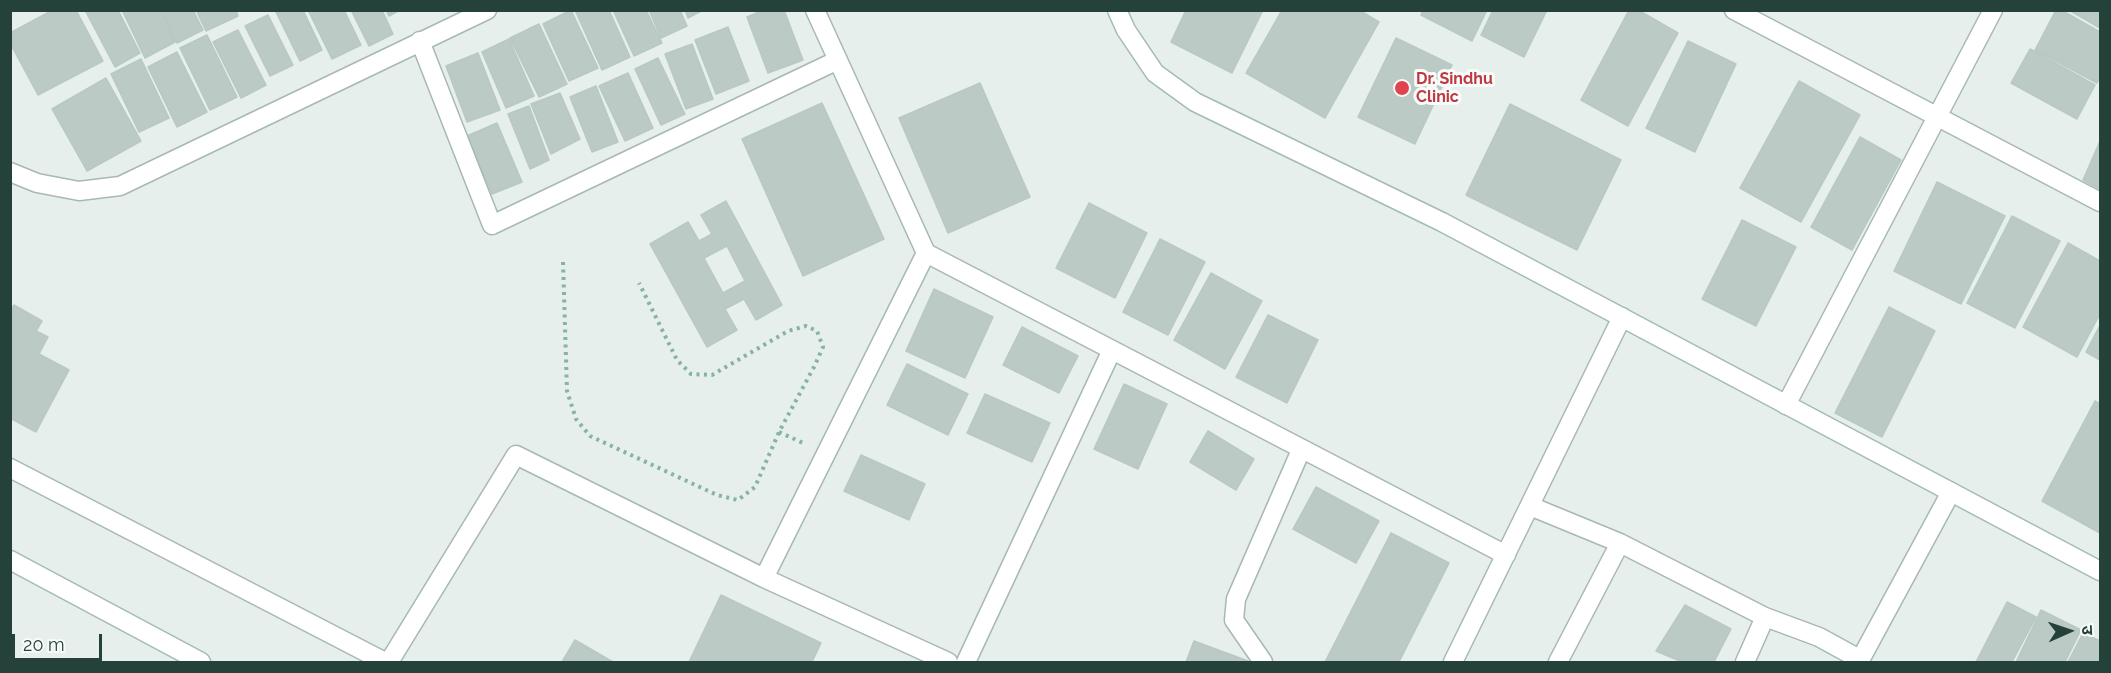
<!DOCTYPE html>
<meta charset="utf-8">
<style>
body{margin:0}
#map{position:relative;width:2111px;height:673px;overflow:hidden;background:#e6efeb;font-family:Raleway,"Noto Sans Devanagari",sans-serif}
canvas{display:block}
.frame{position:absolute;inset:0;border:12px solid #24423a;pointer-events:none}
.north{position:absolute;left:2039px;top:601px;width:60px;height:60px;-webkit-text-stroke:4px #f7fbf9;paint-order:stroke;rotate:87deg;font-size:16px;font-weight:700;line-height:24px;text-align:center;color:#24423a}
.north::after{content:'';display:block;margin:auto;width:21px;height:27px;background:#24423a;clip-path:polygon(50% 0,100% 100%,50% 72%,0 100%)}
.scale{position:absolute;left:12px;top:634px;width:90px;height:27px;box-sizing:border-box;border:3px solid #24423a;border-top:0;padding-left:8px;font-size:18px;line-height:21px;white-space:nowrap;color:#24423a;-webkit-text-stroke:4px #f7fbf9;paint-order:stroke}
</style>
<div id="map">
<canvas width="2111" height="673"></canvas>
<div class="frame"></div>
<div class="north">उ</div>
<div class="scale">20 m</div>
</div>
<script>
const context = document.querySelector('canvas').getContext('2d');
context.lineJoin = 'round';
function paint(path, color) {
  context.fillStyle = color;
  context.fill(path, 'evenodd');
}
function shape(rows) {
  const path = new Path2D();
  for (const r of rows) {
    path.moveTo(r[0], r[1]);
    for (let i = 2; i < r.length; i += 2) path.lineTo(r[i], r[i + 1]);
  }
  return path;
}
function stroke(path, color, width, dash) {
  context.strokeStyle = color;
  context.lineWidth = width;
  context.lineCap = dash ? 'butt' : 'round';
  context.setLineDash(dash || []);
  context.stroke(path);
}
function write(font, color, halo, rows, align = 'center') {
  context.font = font + ' Raleway,sans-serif';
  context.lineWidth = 6;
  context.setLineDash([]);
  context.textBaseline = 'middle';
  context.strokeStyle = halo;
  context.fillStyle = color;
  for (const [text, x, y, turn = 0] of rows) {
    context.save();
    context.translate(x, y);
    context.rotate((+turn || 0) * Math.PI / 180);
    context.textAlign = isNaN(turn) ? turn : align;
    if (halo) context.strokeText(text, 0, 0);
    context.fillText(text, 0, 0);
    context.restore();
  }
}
const building = shape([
 [53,10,76,10,103,61,38,95,10,43,10,33,53,10],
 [85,10,118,10,140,53,115,67,85,10],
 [122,10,160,10,175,42,145,58,122,10],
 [161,10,193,10,203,30,177,43,161,10],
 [196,10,236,10,238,16,206,31,196,10],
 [275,10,303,10,322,50,300,61,275,10],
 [308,10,344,10,361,45,332,59,308,10],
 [351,10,382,10,393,34,369,46,351,10],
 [386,10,400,10,389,16,386,10],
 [571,10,598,68,569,81,543,24,571,10],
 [575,10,609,10,630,57,602,70,575,10],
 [613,10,646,10,662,43,634,56,613,10],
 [649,10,680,10,687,26,661,38,649,10],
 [685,10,703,10,688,18,685,10],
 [764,10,784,10,803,60,768,73,747,17,764,10],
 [1186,10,1263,10,1232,73,1171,42,1186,10],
 [1282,10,1359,10,1379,22,1325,118,1246,73,1282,10],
 [1423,10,1487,10,1472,41,1421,15,1423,10],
 [1493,10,1547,10,1524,57,1481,35,1493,10],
 [1629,10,1638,10,1678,33,1628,126,1581,100,1629,10],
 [2056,10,2061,10,2100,32,2100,77,2097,83,2035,50,2056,10],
 [2069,10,2100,10,2100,28,2069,10],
 [268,15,293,65,270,76,245,26,268,15],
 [539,24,567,84,539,97,510,38,539,24],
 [728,27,749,81,716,94,695,40,728,27],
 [238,30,266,85,241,98,213,42,238,30],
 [207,35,237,97,210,110,180,48,207,35],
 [1396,38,1452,65,1415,144,1358,117,1396,38],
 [509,39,534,96,506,108,482,52,509,39],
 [1688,41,1736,64,1695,152,1646,128,1688,41],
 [692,44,713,99,686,109,665,54,692,44],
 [2030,49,2095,85,2077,119,2011,83,2030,49],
 [177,52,207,112,177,127,148,67,177,52],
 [478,53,500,110,467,122,446,66,478,53],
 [658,58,685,114,661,125,635,69,658,58],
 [141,59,169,118,139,132,111,74,141,59],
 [628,73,653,128,625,141,599,86,628,73],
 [106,78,141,141,87,171,52,109,106,78],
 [1799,81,1860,115,1801,222,1740,188,1799,81],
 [980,83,1030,197,948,233,899,118,980,83],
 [596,86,618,142,592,152,570,97,596,86],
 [560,93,580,139,551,154,531,104,560,93],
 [822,103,884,239,803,276,742,139,822,103],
 [1510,104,1621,160,1577,250,1466,195,1510,104],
 [529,106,549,160,530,169,508,114,529,106],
 [497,123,522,182,492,194,467,136,497,123],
 [1860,137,1901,160,1852,250,1811,227,1860,137],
 [2100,141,2100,189,2083,180,2100,141],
 [1937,182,2005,216,1961,304,1894,271,1937,182],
 [726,201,782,305,756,320,744,299,725,309,737,330,707,347,650,244,688,222,699,241,712,234,701,215,726,201],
 [727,246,745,281,723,293,704,258,727,246],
 [1089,203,1147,233,1115,298,1056,268,1089,203],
 [2012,216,2060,241,2015,328,1967,303,2012,216],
 [1742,220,1796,247,1756,326,1702,299,1742,220],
 [1160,239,1205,262,1168,335,1123,312,1160,239],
 [2068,243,2100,261,2100,314,2077,357,2023,327,2068,243],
 [1211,273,1262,301,1225,369,1174,340,1211,273],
 [934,289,993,317,965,378,906,351,934,289],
 [14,305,42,321,36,331,48,337,39,354,69,370,36,432,10,418,10,311,14,305],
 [1889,307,1935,331,1882,437,1835,413,1889,307],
 [1268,315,1318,340,1287,403,1236,377,1268,315],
 [2100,325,2100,360,2086,352,2100,325],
 [1022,327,1078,356,1059,393,1003,365,1022,327],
 [907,364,968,394,948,435,887,405,907,364],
 [1124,384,1167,404,1138,469,1094,449,1124,384],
 [985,394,1050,423,1032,462,967,433,985,394],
 [2095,401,2100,404,2100,533,2042,501,2095,401],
 [1208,431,1254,459,1236,490,1190,462,1208,431],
 [861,455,925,484,909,520,844,491,861,455],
 [1316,487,1379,521,1356,563,1293,529,1316,487],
 [1391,533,1449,563,1399,662,1325,662,1391,533],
 [721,595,821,643,812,662,689,662,721,595],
 [2007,602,2036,617,2012,662,1976,662,2007,602],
 [1685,605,1731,629,1714,662,1682,662,1656,651,1685,605],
 [2041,610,2081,630,2065,662,2016,662,2041,610],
 [2083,633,2100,641,2100,662,2068,662,2083,633],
 [575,640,613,662,562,662,575,640],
 [1194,641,1248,661,1248,662,1186,662,1194,641]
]);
paint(building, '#bbcac4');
stroke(building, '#b8c9c2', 1.5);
const street = shape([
 [815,10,926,253,1506,555],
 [1734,10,2100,202],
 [420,41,492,225,838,60],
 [10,172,37,183,79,191,120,186,487,10],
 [1786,405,1993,10],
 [10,468,385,662],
 [1530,506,1620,543,1765,617,1819,637,1861,660],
 [764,578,926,253],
 [389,662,516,455,764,578,948,662],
 [966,662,1111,352],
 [1263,662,1234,620,1236,599,1301,450],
 [1453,662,1622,317],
 [1558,662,1620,543],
 [1745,662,1765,617],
 [1859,662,1951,492]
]);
const secondary = shape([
 [1117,10,1126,30,1155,73,1195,102,1442,222,2100,571],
 [10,560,201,662]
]);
stroke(street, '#a8b8b2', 21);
stroke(secondary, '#a4bbb3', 21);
stroke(shape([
 [563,262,567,391,576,419,590,436,717,495,738,500,755,487,779,432,814,367,823,347,817,331,806,326,788,331,712,375,691,374,677,360,639,283],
 [779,432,805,444]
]), '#86b3a5', 4, [3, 4.5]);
stroke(street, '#fff', 18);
stroke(secondary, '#fff', 18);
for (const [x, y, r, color] of [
 [1402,88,8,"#e0444e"]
]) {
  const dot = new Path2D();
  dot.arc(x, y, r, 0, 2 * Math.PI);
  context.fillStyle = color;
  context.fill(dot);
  stroke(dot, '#f7fbf9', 2);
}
write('bold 16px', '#be3a42', '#f7fbf9', [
 ["Dr. Sindhu",1416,79],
 ["Clinic",1416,97]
], 'left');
</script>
